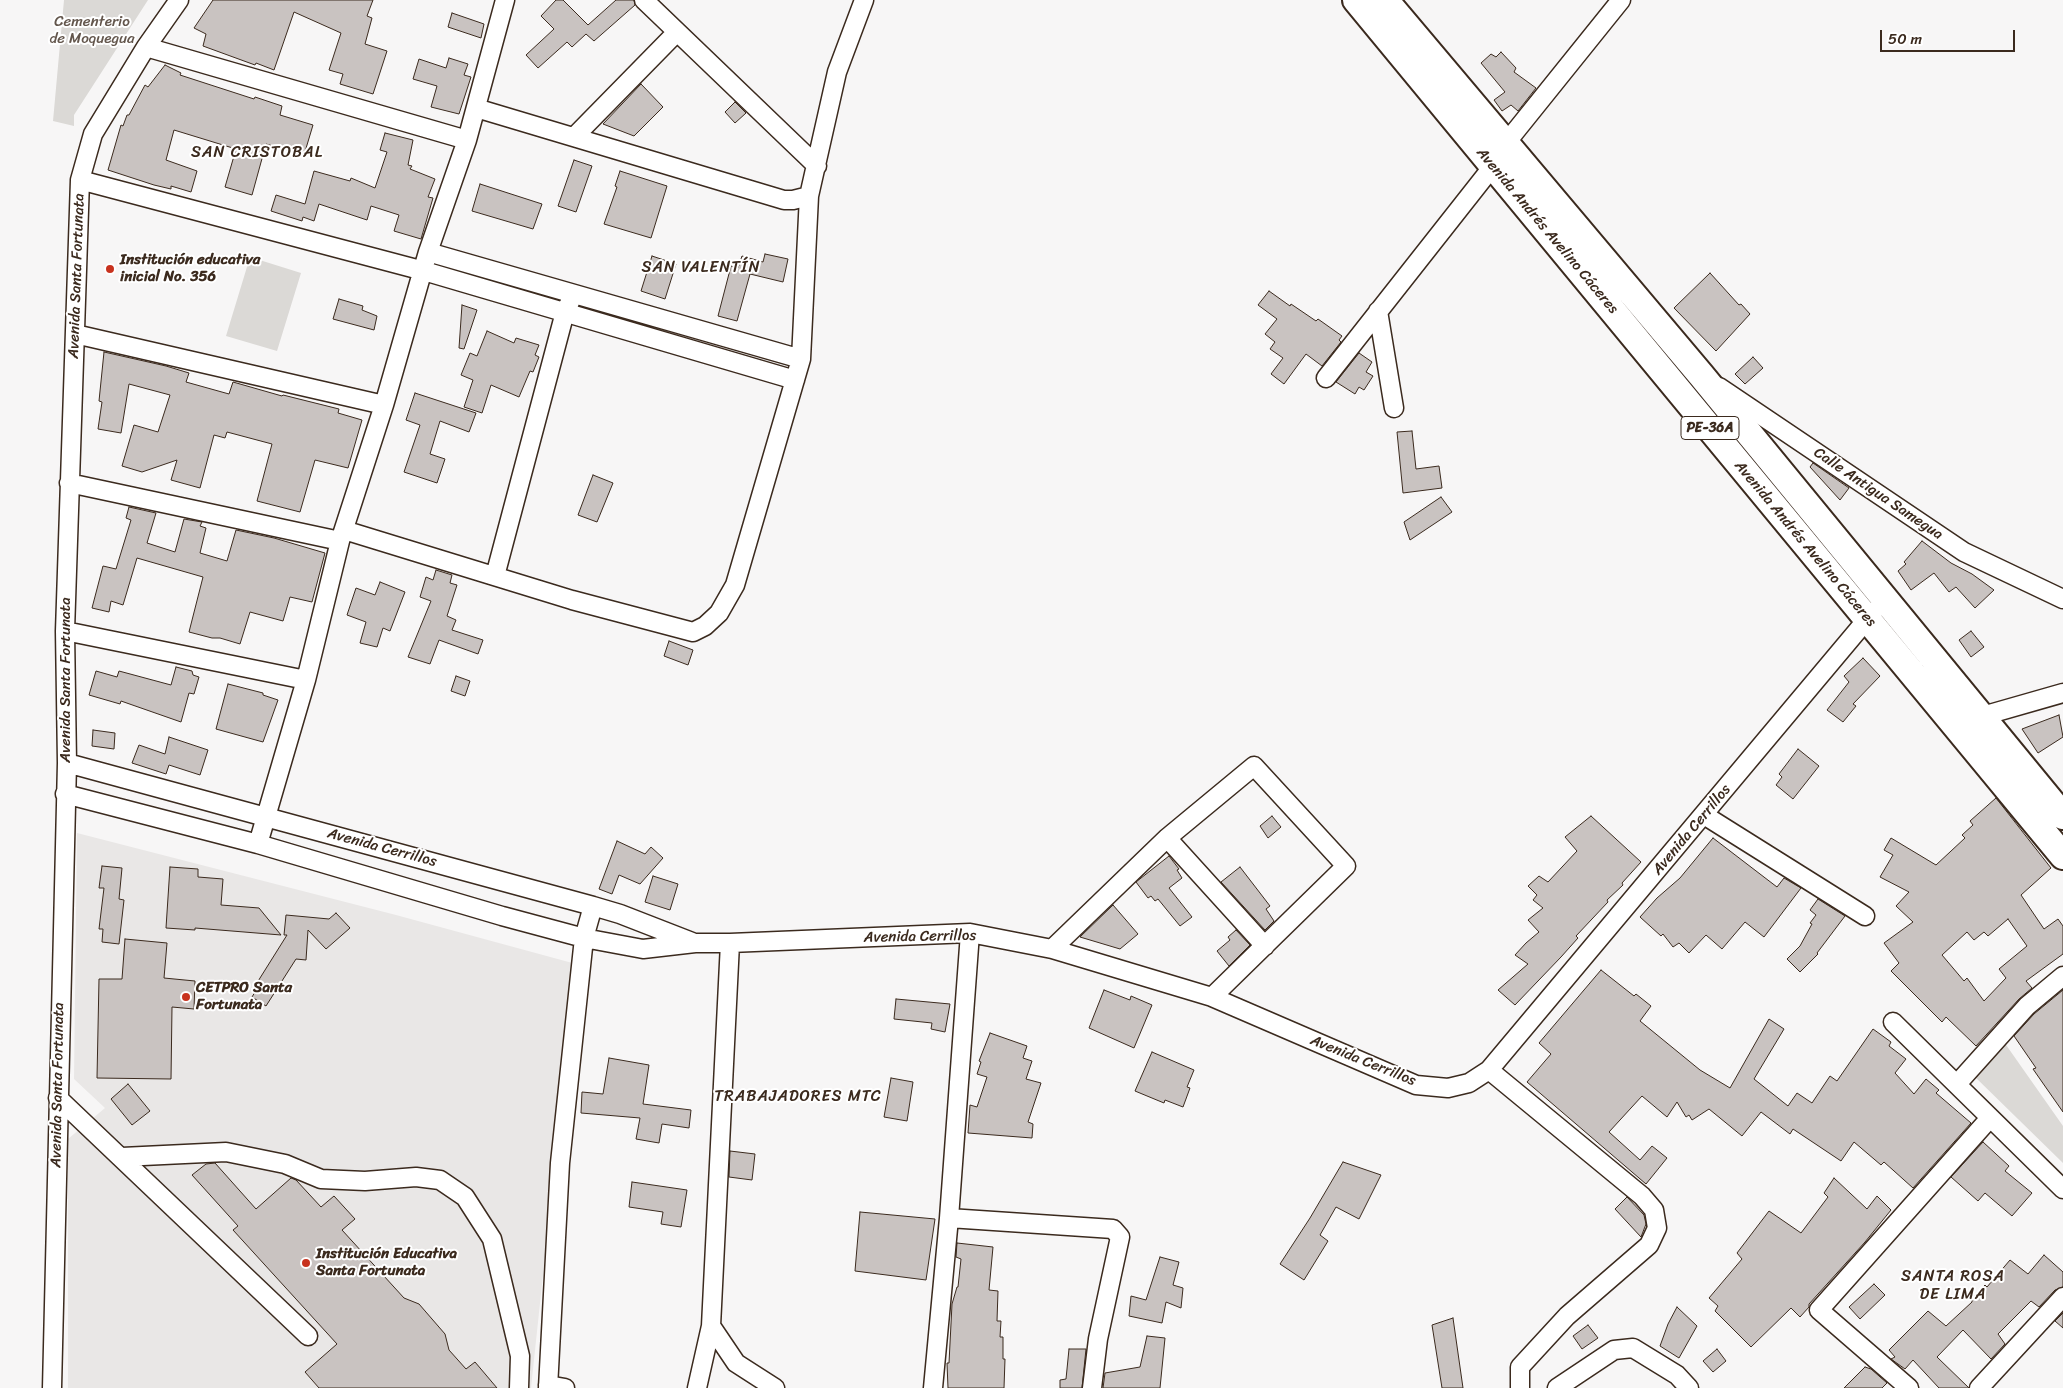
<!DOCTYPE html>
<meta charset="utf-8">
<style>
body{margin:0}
#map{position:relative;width:2063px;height:1388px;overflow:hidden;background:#f7f6f6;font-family:Sriracha,sans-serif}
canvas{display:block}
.scale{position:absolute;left:1880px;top:30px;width:135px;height:22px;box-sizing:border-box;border:2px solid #3b2a1e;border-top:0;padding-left:6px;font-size:15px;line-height:18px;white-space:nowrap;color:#3b2a1e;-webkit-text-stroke:4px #fff;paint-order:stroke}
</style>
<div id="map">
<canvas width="2063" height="1388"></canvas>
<div class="scale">50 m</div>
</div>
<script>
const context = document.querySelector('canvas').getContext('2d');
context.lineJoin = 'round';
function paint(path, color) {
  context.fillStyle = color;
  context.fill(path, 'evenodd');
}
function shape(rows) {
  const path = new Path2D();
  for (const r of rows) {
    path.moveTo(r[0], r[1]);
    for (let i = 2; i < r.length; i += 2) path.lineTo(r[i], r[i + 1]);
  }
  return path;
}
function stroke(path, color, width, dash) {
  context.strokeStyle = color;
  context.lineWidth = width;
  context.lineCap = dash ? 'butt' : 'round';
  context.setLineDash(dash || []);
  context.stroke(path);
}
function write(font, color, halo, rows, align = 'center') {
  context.font = font + ' Sriracha,sans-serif';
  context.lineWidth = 4;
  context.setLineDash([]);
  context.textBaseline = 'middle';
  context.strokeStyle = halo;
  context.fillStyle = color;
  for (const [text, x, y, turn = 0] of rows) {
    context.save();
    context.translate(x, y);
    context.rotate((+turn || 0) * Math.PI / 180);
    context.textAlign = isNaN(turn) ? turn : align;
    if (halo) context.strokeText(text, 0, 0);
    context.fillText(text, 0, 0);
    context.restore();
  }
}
paint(shape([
 [77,833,396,915,576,964,531,1388,68,1388,68,1139,105,1108,74,1079]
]), '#e9e7e6');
paint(shape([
 [64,0,148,0,74,115,74,126,53,121],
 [250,257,301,273,277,351,226,336],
 [2004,1042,2063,1126,2063,1163,1974,1076]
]), '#dbd9d6');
const building = shape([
 [213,0,373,0,367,16,372,18,365,44,387,51,373,94,340,84,343,74,329,70,341,33,294,12,274,70,256,63,255,65,203,46,206,34,194,28,213,0],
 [556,0,563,0,588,25,616,0,634,0,635,5,594,41,586,34,572,47,567,42,538,68,526,55,554,29,541,16,556,0],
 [452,13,484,24,481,38,448,27,452,13],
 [1501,52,1516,68,1514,72,1536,88,1518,111,1511,105,1502,111,1494,100,1505,92,1481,63,1491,54,1496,57,1501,52],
 [449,58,468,64,464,75,471,77,459,114,431,107,437,86,413,79,419,59,446,68,449,58],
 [165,65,181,73,180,75,254,99,255,97,282,106,280,115,313,125,304,155,266,144,252,195,225,187,236,149,174,130,166,160,197,171,191,192,171,186,171,189,154,185,108,170,121,125,123,126,127,115,129,115,145,85,148,87,165,65],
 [641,84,663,107,634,136,603,124,641,84],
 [735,102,746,113,735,123,725,112,735,102],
 [385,133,413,140,408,165,412,166,410,169,435,179,428,197,433,198,421,239,394,231,399,215,371,206,367,220,319,204,314,221,303,217,302,221,271,211,276,195,305,204,314,171,350,181,351,178,375,188,387,152,380,150,385,133],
 [574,160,592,166,576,212,558,206,574,160],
 [620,171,667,186,651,238,604,224,617,187,615,186,620,171],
 [480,184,542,204,533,229,472,211,480,184],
 [765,254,788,259,783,282,750,274,737,321,718,316,731,266,738,268,742,256,763,262,765,254],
 [652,256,676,264,665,299,641,291,652,256],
 [1710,273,1739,305,1741,304,1750,314,1716,351,1674,308,1710,273],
 [1269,291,1290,306,1291,304,1316,321,1318,319,1342,336,1339,340,1341,342,1322,366,1306,354,1284,384,1271,374,1283,358,1270,349,1275,342,1265,334,1277,319,1258,305,1269,291],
 [339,299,363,306,362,310,377,316,374,330,333,319,339,299],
 [462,305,477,310,464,349,459,348,462,305],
 [487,331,514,343,516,338,539,345,535,355,539,357,533,372,530,371,519,397,491,385,482,413,464,407,473,380,461,375,470,353,477,356,487,331],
 [104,352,166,366,189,373,186,382,229,394,233,382,282,396,283,395,339,409,338,413,362,420,348,468,315,460,300,512,257,501,272,444,227,432,225,438,214,435,200,488,171,480,177,460,142,472,122,466,134,425,158,432,170,395,129,384,121,433,98,429,102,402,99,401,104,352],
 [1359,353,1372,362,1366,372,1373,376,1364,390,1359,387,1355,394,1336,382,1359,353],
 [1753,357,1763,368,1745,384,1735,374,1753,357],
 [415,393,476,413,469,432,440,421,430,454,445,459,437,483,404,472,420,425,406,420,415,393],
 [1412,431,1416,469,1439,466,1442,488,1403,493,1397,432,1412,431],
 [1813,463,1849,488,1840,500,1810,467,1813,463],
 [593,475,613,483,597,522,578,515,593,475],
 [1441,497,1452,512,1410,540,1404,522,1441,497],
 [129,507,156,513,147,543,175,552,184,519,202,522,200,526,206,528,200,553,227,561,236,530,274,538,325,553,312,602,290,597,283,621,250,612,240,644,220,638,212,638,189,632,203,577,137,558,123,605,111,601,109,612,92,608,103,566,116,569,131,520,126,518,129,507],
 [1922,541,1951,563,1972,574,1994,590,1975,608,1956,587,1949,592,1934,573,1911,590,1898,571,1906,564,1904,562,1922,541],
 [436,570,452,575,450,583,457,585,447,616,456,620,452,630,483,640,478,654,439,640,430,664,408,657,431,601,420,597,426,577,433,580,436,570],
 [380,582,405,592,390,631,383,628,377,647,360,643,366,622,347,615,356,588,375,595,380,582],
 [1971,631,1984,647,1971,657,1959,640,1971,631],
 [669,641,693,650,688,665,664,656,669,641],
 [1863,658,1880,676,1853,704,1856,706,1843,722,1827,710,1849,682,1844,676,1863,658],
 [176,667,192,671,193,675,199,677,194,694,189,693,181,722,121,701,120,704,89,695,96,671,117,677,119,671,171,685,176,667],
 [456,676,470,681,465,696,451,691,456,676],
 [228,684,263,693,263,695,278,700,263,742,216,729,228,684],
 [2059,715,2063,737,2038,753,2022,729,2059,715],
 [93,730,115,733,114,749,92,746,93,730],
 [169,737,208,750,200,775,169,765,166,774,132,763,139,745,165,754,169,737],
 [1798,749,1819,766,1793,799,1776,785,1782,777,1779,774,1798,749],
 [1996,798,2051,868,2021,895,2044,929,2058,919,2063,926,2063,954,2026,981,2032,988,2019,999,1976,1046,1946,1017,1942,1022,1891,971,1899,963,1884,943,1913,922,1896,906,1909,892,1880,877,1893,855,1884,850,1891,838,1936,865,1965,838,1962,835,1973,825,1970,821,1996,798],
 [2008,919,2027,946,1999,969,2006,978,1984,1001,1967,978,1964,981,1942,955,1967,932,1974,940,1984,932,1988,936,2008,919],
 [1272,816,1281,827,1268,838,1260,826,1272,816],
 [1591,816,1641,862,1622,883,1623,885,1607,900,1608,902,1576,936,1578,938,1561,957,1515,1005,1498,990,1528,964,1515,955,1526,943,1539,932,1528,920,1543,908,1533,900,1537,895,1528,886,1539,876,1548,882,1577,851,1565,837,1591,816],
 [1713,838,1777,887,1784,878,1801,888,1764,937,1745,922,1722,949,1706,935,1689,953,1679,943,1673,947,1663,934,1661,936,1640,917,1657,898,1680,878,1713,838],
 [617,841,645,854,651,847,663,858,640,884,619,875,612,894,599,889,617,841],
 [1169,856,1179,869,1177,870,1182,878,1169,888,1192,917,1180,926,1158,899,1155,901,1151,896,1148,898,1136,882,1169,856],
 [102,866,122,868,119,899,124,900,119,944,102,942,103,929,99,929,104,888,99,888,102,866],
 [170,867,198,869,198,877,223,879,221,905,259,908,281,935,195,928,195,930,166,928,170,867],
 [1240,867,1270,906,1266,909,1274,921,1265,930,1221,882,1240,867],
 [653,876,678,884,670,910,645,902,653,876],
 [1818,899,1845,916,1817,953,1818,954,1800,972,1787,959,1800,946,1812,924,1810,923,1816,915,1810,910,1818,899],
 [1113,905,1138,934,1120,949,1080,937,1113,905],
 [336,913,350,928,326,949,308,930,306,960,296,959,266,1006,252,997,258,987,255,986,287,935,284,935,286,915,329,919,336,913],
 [1236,930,1250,945,1229,966,1217,951,1230,940,1228,937,1236,930],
 [125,939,167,943,164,978,195,981,194,1009,172,1007,171,1079,97,1078,99,979,122,979,125,939],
 [1601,970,1634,996,1636,994,1651,1006,1640,1021,1700,1070,1730,1088,1769,1019,1784,1029,1754,1079,1788,1106,1797,1093,1812,1103,1830,1076,1837,1081,1873,1029,1891,1042,1889,1046,1906,1059,1895,1073,1914,1094,1926,1079,1939,1090,1936,1093,1971,1123,1913,1188,1884,1162,1881,1165,1854,1142,1841,1161,1793,1129,1790,1134,1761,1112,1742,1136,1709,1109,1692,1120,1689,1115,1686,1117,1677,1102,1667,1117,1642,1096,1609,1132,1640,1160,1652,1146,1667,1158,1646,1184,1527,1082,1551,1054,1539,1043,1601,970],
 [1104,990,1130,1000,1131,996,1152,1005,1134,1048,1089,1028,1104,990],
 [2063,990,2063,1112,2033,1069,2036,1068,2014,1036,2034,1014,2063,990],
 [896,999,950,1004,945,1032,931,1029,932,1023,894,1019,896,999],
 [990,1033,1027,1046,1023,1058,1032,1061,1026,1079,1041,1083,1028,1122,1033,1124,1032,1138,968,1133,970,1105,977,1107,987,1077,977,1074,981,1062,979,1061,990,1033],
 [1152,1052,1194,1070,1187,1087,1190,1088,1183,1107,1165,1100,1164,1103,1135,1091,1152,1052],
 [609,1058,649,1065,643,1104,691,1110,689,1128,662,1124,659,1143,636,1139,640,1118,581,1113,582,1092,603,1094,609,1058],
 [891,1078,913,1082,907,1121,884,1117,891,1078],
 [128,1084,150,1111,132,1125,111,1099,128,1084],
 [1983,1142,2009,1166,2005,1171,2032,1193,2012,1216,1985,1193,1978,1201,1951,1177,1983,1142],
 [730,1151,755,1154,752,1180,729,1177,730,1151],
 [1343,1162,1381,1175,1359,1219,1336,1207,1320,1235,1328,1241,1304,1280,1280,1264,1310,1218,1343,1162],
 [215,1163,256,1209,291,1178,296,1180,321,1207,334,1196,355,1219,342,1230,404,1298,419,1304,445,1334,449,1350,466,1369,475,1362,497,1388,319,1388,305,1372,337,1344,233,1230,238,1226,192,1175,206,1164,215,1163],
 [1834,1178,1867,1209,1877,1196,1891,1210,1865,1242,1809,1304,1809,1307,1800,1317,1791,1308,1751,1347,1715,1311,1718,1306,1709,1298,1742,1259,1737,1253,1769,1211,1801,1233,1828,1197,1824,1193,1834,1178],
 [632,1182,687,1190,681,1227,661,1224,663,1212,629,1207,632,1182],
 [1627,1197,1644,1215,1646,1224,1641,1237,1615,1209,1627,1197],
 [860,1212,935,1219,926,1280,855,1271,860,1212],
 [957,1243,993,1247,989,1290,998,1291,997,1321,1001,1321,1000,1337,1003,1337,1003,1359,1005,1359,1004,1388,948,1388,947,1363,949,1363,952,1304,957,1287,958,1287,961,1259,956,1257,957,1243],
 [2044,1255,2063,1272,2063,1287,2055,1290,2039,1307,2031,1301,1998,1334,2005,1344,1991,1359,1963,1330,1937,1357,1969,1388,1939,1388,1913,1360,1905,1369,1891,1359,1895,1357,1889,1350,1928,1311,1946,1326,1972,1302,1972,1298,1985,1285,1987,1287,2010,1260,2028,1274,2044,1255],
 [1160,1257,1179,1262,1173,1285,1183,1288,1181,1308,1166,1302,1162,1323,1129,1316,1131,1296,1146,1300,1160,1257],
 [1874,1284,1885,1295,1860,1319,1849,1307,1874,1284],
 [1677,1307,1697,1326,1679,1358,1660,1346,1668,1324,1677,1307],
 [2063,1313,2063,1328,2055,1321,2063,1313],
 [1453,1318,1463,1388,1442,1388,1432,1325,1453,1318],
 [1588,1325,1598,1338,1582,1349,1573,1336,1588,1325],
 [1147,1336,1165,1338,1160,1388,1103,1388,1105,1373,1140,1367,1147,1336],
 [1069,1349,1086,1349,1082,1388,1060,1388,1060,1380,1066,1379,1069,1349],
 [1717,1349,1726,1361,1713,1372,1703,1361,1717,1349],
 [1865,1367,1871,1369,1887,1383,1882,1388,1844,1388,1865,1367]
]);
paint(building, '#c9c3c1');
stroke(building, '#3b2a1e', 1);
const minor = shape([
 [644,0,817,166],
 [146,47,467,140],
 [476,108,784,200,793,200,809,196],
 [574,137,677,32],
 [80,180,424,271,795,380],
 [428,252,801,359],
 [1378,311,1394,408],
 [75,334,384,405],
 [1326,378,1493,166,1506,143,1621,0],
 [1719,387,1964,552,2063,599],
 [69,483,340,541],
 [344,530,572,600,693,632,705,626,719,613,735,585,801,359,809,196,837,72,864,0],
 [495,576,565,312,570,302],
 [65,631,306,680],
 [1972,719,2063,693],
 [67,763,593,906,620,914,692,942],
 [65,794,258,844,502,916,584,938,643,949,695,943,730,943,970,933,1052,949,1212,997,1416,1085,1448,1088,1469,1083,1489,1070,1874,611],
 [1704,815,1865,916],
 [1167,838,1265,946],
 [258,844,306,680,340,541,384,405,428,252,467,140,505,0],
 [1052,949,1167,838,1254,766,1346,866,1212,997],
 [1893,1022,2063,1189],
 [1489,1070,1642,1196,1654,1210,1657,1228,1649,1245,1567,1316,1520,1367,1520,1388],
 [1957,1084,2027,1006,2063,976],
 [58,1098,308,1336],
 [122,1157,226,1152,285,1164,321,1179,365,1181,416,1177,440,1180,465,1197,492,1239,520,1356,519,1388],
 [949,1218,1113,1229,1120,1237,1098,1339,1092,1388],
 [711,1326,736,1363,775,1388],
 [548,1385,565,1388],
 [52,1388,67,763,65,631,80,180,93,134,146,47,179,0],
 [548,1388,560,1163,584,938,593,906],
 [697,1388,711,1326,730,943],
 [933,1388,949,1218,970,933],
 [1557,1388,1614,1350,1633,1348,1677,1375,1689,1388],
 [1909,1388,1819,1310,1990,1118],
 [1979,1388,2063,1297]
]);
const highway = shape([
 [1356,0,2063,856],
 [1385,0,1701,375,2063,816]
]);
stroke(minor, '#3b2a1e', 21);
stroke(highway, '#3b2a1e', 30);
stroke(minor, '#fff', 18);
stroke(highway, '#fff', 26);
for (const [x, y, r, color] of [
 [110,269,5,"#c8321e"],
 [186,997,5,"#c8321e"],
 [306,1263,5,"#c8321e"]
]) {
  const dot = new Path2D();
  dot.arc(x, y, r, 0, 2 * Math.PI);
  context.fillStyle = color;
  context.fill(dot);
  stroke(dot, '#fff', 2);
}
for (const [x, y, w] of [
 [1710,428,58]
]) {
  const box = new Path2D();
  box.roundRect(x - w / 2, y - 11.5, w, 23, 4);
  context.fillStyle = '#fff';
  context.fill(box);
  stroke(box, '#3b2a1e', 1);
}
write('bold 14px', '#3b2a1e', null, [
 ["PE-36A",1710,428]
]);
write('15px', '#63564c', '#fff', [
 ["Cementerio",92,22],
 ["de Moquegua",92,39]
]);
write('15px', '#3b2a1e', '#fff', [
 ["Avenida Andrés Avelino Cáceres",1547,231,50],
 ["Avenida Santa Fortunata",77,276,-88],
 ["Calle Antigua Samegua",1878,494,34],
 ["Avenida Andrés Avelino Cáceres",1805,544,50],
 ["Avenida Santa Fortunata",66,680,-90],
 ["Avenida Cerrillos",1692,830,-50],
 ["Avenida Cerrillos",382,848,15],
 ["Avenida Cerrillos",920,937,-1],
 ["Avenida Cerrillos",1363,1061,22],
 ["Avenida Santa Fortunata",58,1085,-89]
]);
write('bold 15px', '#3b2a1e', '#fff', [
 ["Institución educativa",120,260],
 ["inicial No. 356",120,277],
 ["CETPRO Santa",196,988],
 ["Fortunata",196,1005],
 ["Institución Educativa",316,1254],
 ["Santa Fortunata",316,1271]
], 'left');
context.letterSpacing = '1px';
write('16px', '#3b2a1e', '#fff', [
 ["SAN CRISTOBAL",257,153],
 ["SAN VALENTÍN",701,268],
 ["TRABAJADORES MTC",798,1097],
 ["SANTA ROSA",1953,1277],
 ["DE LIMA",1953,1295]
]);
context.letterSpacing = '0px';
</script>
